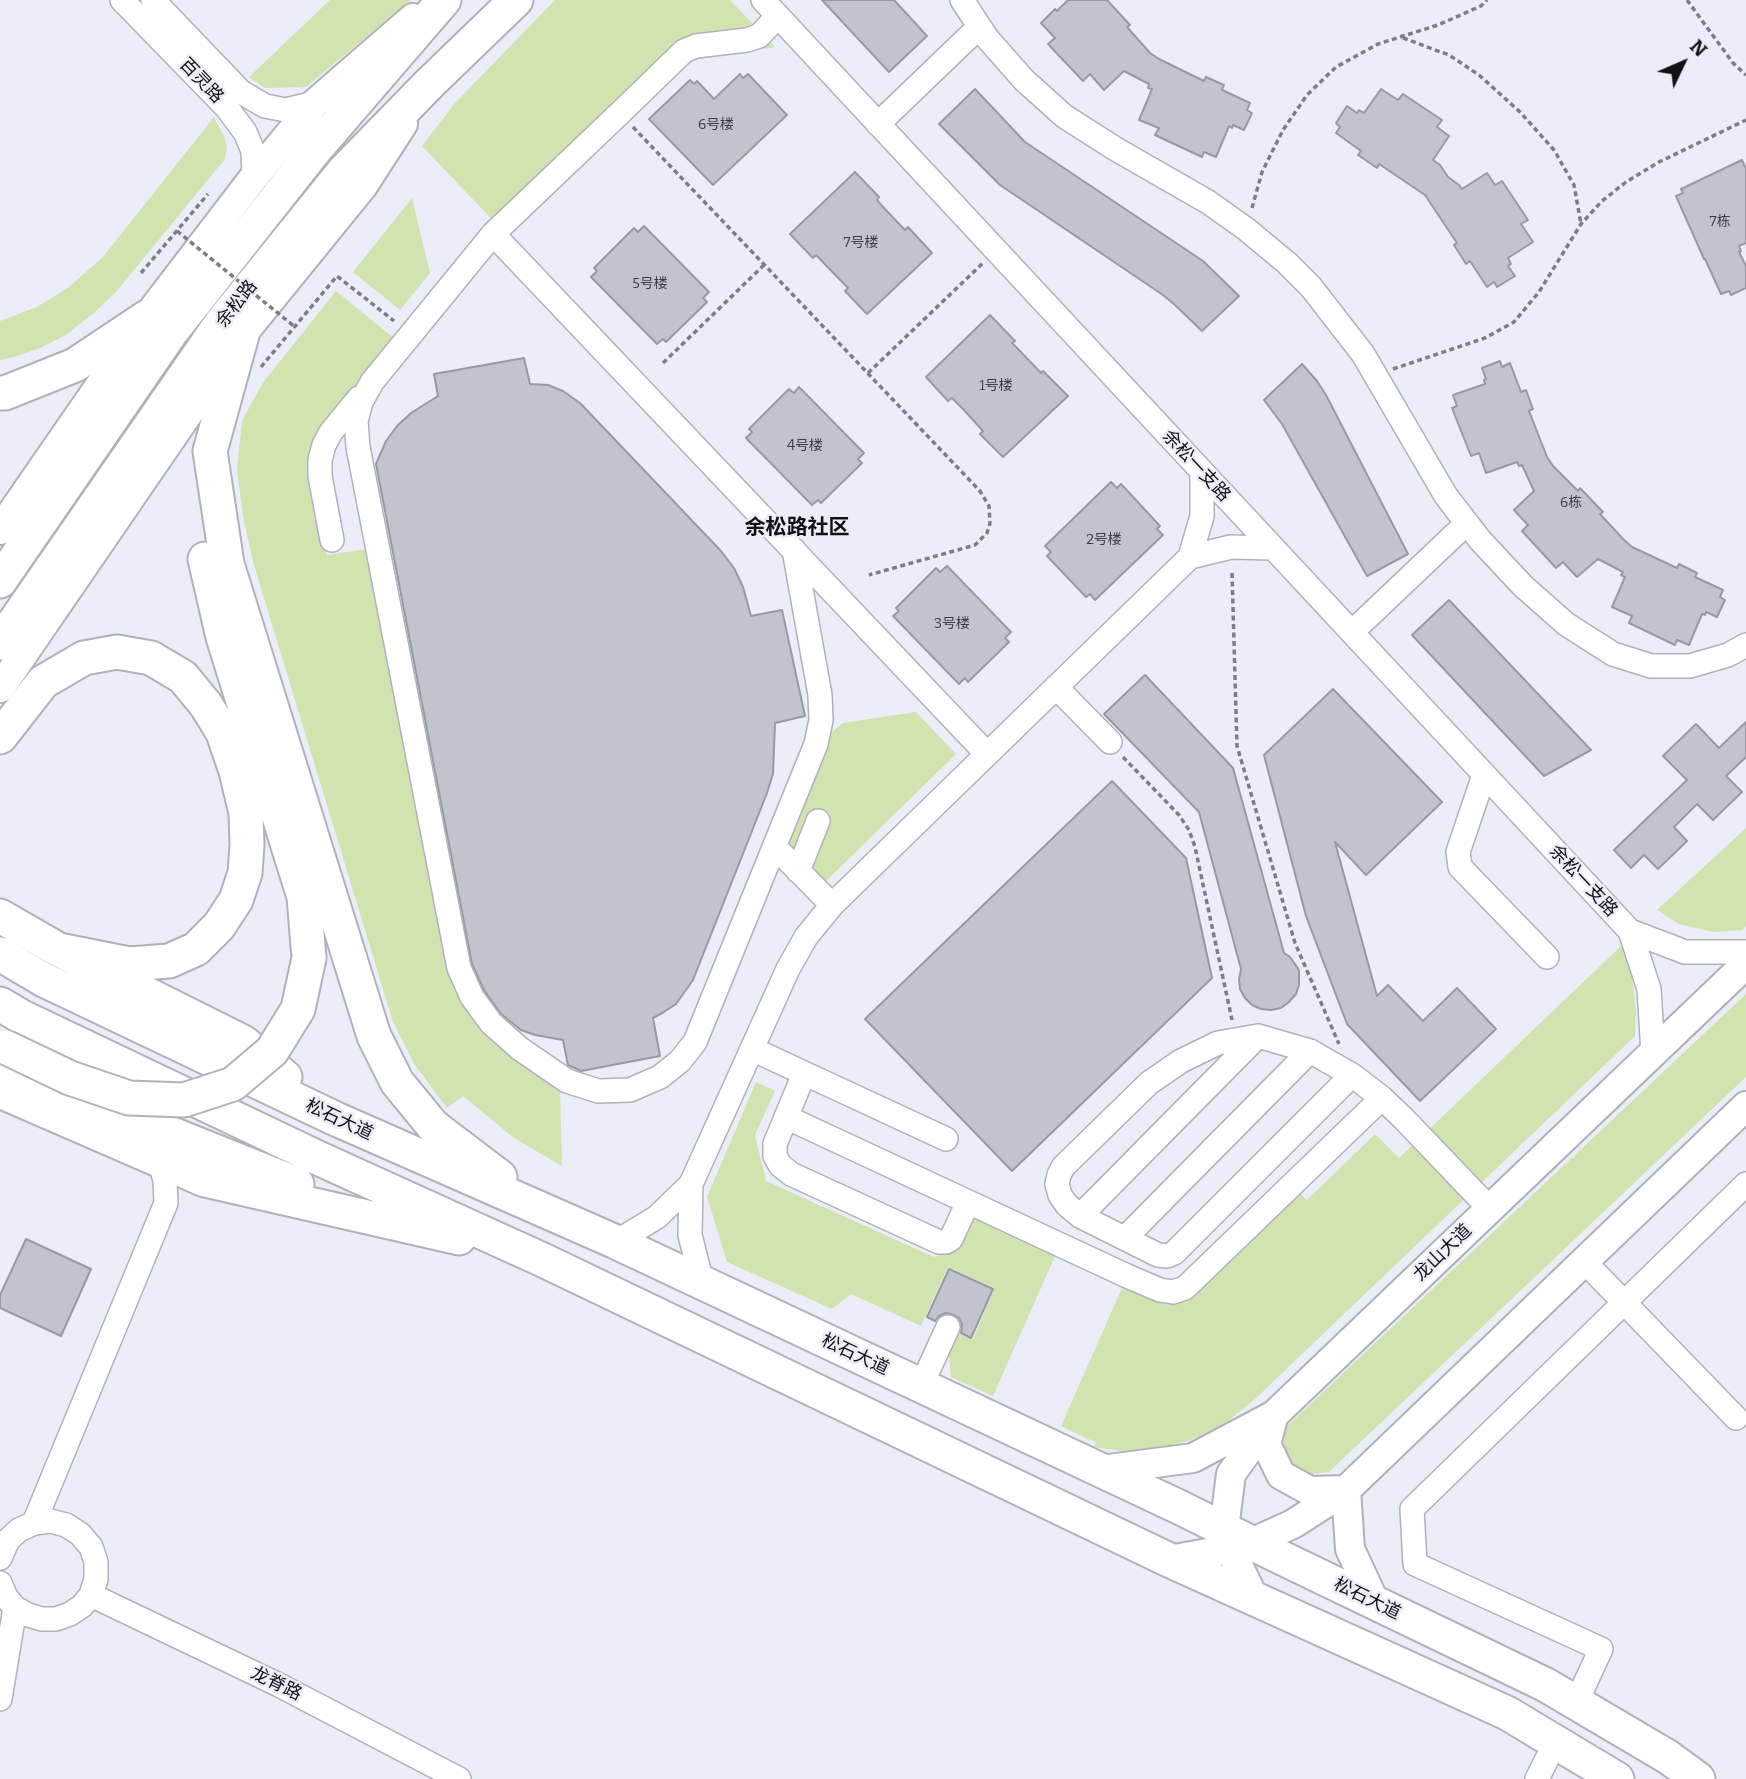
<!DOCTYPE html>
<meta charset="utf-8">
<style>
body{margin:0}
#map{position:relative;width:1746px;height:1779px;overflow:hidden;background:#ebeef8;font-family:Bitter,serif}
canvas{display:block}
.north{position:absolute;left:1648px;top:28px;width:70px;height:70px;-webkit-text-stroke:5px #ebeef8;paint-order:stroke;rotate:46deg;font-size:19px;font-weight:700;line-height:28px;text-align:center;color:#111215}
.north::after{content:'';display:block;margin:auto;width:24px;height:32px;background:#111215;clip-path:polygon(50% 0,100% 100%,50% 72%,0 100%)}
</style>
<div id="map">
<canvas width="1746" height="1779"></canvas>
<div class="north">N</div>
</div>
<script>
const context = document.querySelector('canvas').getContext('2d');
context.lineJoin = 'round';
function paint(path, color) {
  context.fillStyle = color;
  context.fill(path, 'evenodd');
}
function shape(rows) {
  const path = new Path2D();
  for (const r of rows) {
    path.moveTo(r[0], r[1]);
    for (let i = 2; i < r.length; i += 2) path.lineTo(r[i], r[i + 1]);
  }
  return path;
}
function stroke(path, color, width, dash) {
  context.strokeStyle = color;
  context.lineWidth = width;
  context.lineCap = dash ? 'butt' : 'round';
  context.setLineDash(dash || []);
  context.stroke(path);
}
function write(font, color, halo, rows, align = 'center') {
  context.font = font + ' Bitter,"Noto Sans SC",serif';
  context.lineWidth = 5;
  context.setLineDash([]);
  context.textBaseline = 'middle';
  context.strokeStyle = halo;
  context.fillStyle = color;
  for (const [text, x, y, turn = 0] of rows) {
    context.save();
    context.translate(x, y);
    context.rotate((+turn || 0) * Math.PI / 180);
    context.textAlign = isNaN(turn) ? turn : align;
    if (halo) context.strokeText(text, 0, 0);
    context.fillText(text, 0, 0);
    context.restore();
  }
}
paint(shape([
 [330,0,411,0,306,87,265,88,249,77],
 [555,0,730,0,775,47,688,61,507,235,422,146,455,103],
 [214,117,224,136,227,147,225,159,116,292,95,312,66,335,40,348,14,357,0,360,0,321,37,307,69,287,103,257],
 [412,198,430,273,400,310,353,272],
 [336,291,395,339,326,423,313,472,312,495,314,516,327,555,368,549,452,968,560,1090,562,1166,514,1138,463,1096,447,1108,415,1065,393,1022,253,562,243,517,237,469,242,421,262,384],
 [916,712,956,754,822,885,810,874,830,820,813,813,795,860,784,847,824,738,843,723],
 [1746,828,1746,926,1742,930,1713,932,1679,924,1657,910],
 [1621,946,1632,977,1636,1010,1635,1036,1254,1400,1223,1425,1188,1441,1153,1450,1122,1451,1093,1447,1097,1442,1088,1439,1061,1426,1122,1288,1158,1302,1173,1303,1297,1191,1307,1200,1375,1134,1399,1158],
 [1746,994,1746,1077,1329,1472,1303,1475,1282,1451,1287,1426],
 [756,1082,775,1091,755,1135,766,1181,934,1257,954,1247,970,1213,1056,1254,993,1396,951,1377,949,1354,959,1334,973,1339,995,1288,948,1267,921,1326,851,1294,832,1309,727,1262,707,1197]
]), '#d1e3af');
const building = shape([
 [822,0,894,0,927,36,889,72,822,0],
 [1068,0,1107,0,1130,25,1127,27,1150,53,1159,59,1204,81,1206,77,1224,85,1222,90,1250,103,1247,110,1252,113,1244,130,1233,125,1232,128,1229,126,1216,157,1204,152,1202,157,1155,135,1159,128,1139,120,1152,89,1148,88,1149,84,1124,71,1104,90,1090,74,1083,81,1048,44,1055,38,1041,23,1055,9,1057,11,1068,0],
 [740,74,743,78,748,74,787,115,713,185,649,119,690,80,694,84,697,81,714,99,740,74],
 [975,89,1025,142,1203,261,1239,296,1202,331,1175,305,1163,295,1000,185,939,124,975,89],
 [1381,89,1398,100,1403,94,1442,120,1437,127,1449,136,1433,160,1440,165,1448,177,1459,185,1462,189,1487,173,1495,185,1502,181,1528,220,1521,224,1533,242,1508,258,1511,264,1508,266,1515,276,1497,287,1494,282,1487,287,1470,261,1466,264,1454,245,1457,243,1425,195,1379,164,1377,168,1358,155,1361,151,1336,133,1340,127,1336,123,1347,106,1357,113,1359,110,1364,113,1381,89],
 [1742,160,1746,169,1746,243,1739,246,1741,251,1739,252,1746,266,1746,288,1731,295,1729,291,1721,294,1705,259,1704,259,1676,196,1683,193,1681,189,1742,160],
 [855,172,879,197,877,200,882,206,905,230,908,227,932,253,867,314,845,291,848,288,816,255,813,258,790,234,855,172],
 [644,226,709,292,703,298,707,302,666,342,663,339,657,344,591,277,597,271,594,268,634,228,638,232,644,226],
 [990,315,1015,341,1012,343,1018,349,1041,373,1043,371,1068,396,1003,457,980,434,983,431,963,409,952,398,948,401,926,377,990,315],
 [524,358,530,384,548,385,563,391,580,403,721,551,734,568,743,587,751,616,782,610,805,716,775,723,773,774,767,793,693,980,676,1004,664,1012,653,1018,660,1056,581,1071,568,1065,563,1040,535,1035,521,1030,501,1014,484,990,472,964,376,464,386,441,397,426,411,413,438,396,434,374,524,358],
 [1500,361,1502,367,1510,363,1521,392,1526,390,1533,409,1529,411,1547,457,1553,466,1578,491,1580,488,1603,512,1600,514,1624,540,1632,547,1677,568,1679,564,1697,573,1695,577,1723,590,1720,597,1725,600,1717,617,1706,612,1705,615,1702,614,1689,645,1677,640,1675,645,1629,623,1632,616,1612,607,1625,577,1621,575,1623,572,1598,559,1577,577,1563,562,1556,568,1522,531,1528,525,1514,510,1534,491,1522,465,1519,466,1517,462,1486,473,1479,453,1471,456,1452,408,1457,406,1453,395,1485,384,1484,380,1486,379,1482,368,1500,361],
 [1302,364,1317,381,1326,395,1408,554,1367,576,1282,424,1264,400,1302,364],
 [799,387,864,453,858,459,862,463,821,503,818,500,812,505,746,438,752,432,749,429,789,389,794,393,799,387],
 [1111,482,1117,488,1121,484,1160,526,1157,529,1163,535,1095,600,1090,594,1086,597,1047,556,1051,552,1045,546,1111,482],
 [947,566,1011,632,1005,638,1009,642,968,682,965,678,959,684,893,616,899,611,896,608,936,568,940,572,947,566],
 [1449,600,1591,750,1544,776,1412,635,1449,600],
 [1145,675,1233,768,1284,953,1290,957,1299,970,1299,985,1296,994,1289,1002,1281,1008,1271,1010,1261,1009,1252,1005,1245,998,1240,989,1239,979,1241,969,1199,812,1104,714,1145,675],
 [1333,689,1442,802,1366,875,1335,842,1377,996,1388,985,1423,1021,1457,988,1496,1029,1420,1101,1347,1024,1306,916,1264,755,1333,689],
 [1746,722,1746,757,1726,776,1742,792,1713,820,1697,804,1674,827,1687,841,1658,869,1644,855,1631,868,1614,850,1687,780,1663,756,1696,724,1719,748,1746,722],
 [1112,781,1186,858,1212,978,1012,1171,865,1019,1112,781],
 [26,1239,91,1269,61,1336,0,1308,0,1295,26,1239],
 [949,1269,993,1289,971,1338,961,1333,962,1325,959,1318,954,1315,946,1313,939,1316,935,1321,927,1317,949,1269]
]);
paint(building, '#c1c4cd');
stroke(building, '#979aa3', 2);
const minor = shape([
 [122,0,227,108,245,132,253,151,254,177],
 [153,0,241,92,265,106,286,110,315,103],
 [763,0,1630,931,1649,989,1653,1053],
 [962,0,987,38,1024,80,1064,116,1114,148,1208,202,1246,229,1287,263,1311,287,1363,354,1446,496,1480,540,1523,586,1566,624,1613,654,1651,666,1690,666,1728,655,1746,645],
 [778,16,759,36,747,40,696,46,684,51,620,113,493,234,372,382,361,402,356,421,358,447,459,968,472,997,491,1023,519,1048,567,1081,598,1091,630,1090,660,1077,680,1061,695,1042,816,744,821,720,820,695,794,550],
 [878,124,979,27],
 [493,234,987,754],
 [332,540,320,476,320,460,324,445,331,432,359,398],
 [1190,557,1231,547,1273,548],
 [1352,632,1467,523],
 [1056,687,1110,742],
 [1484,775,1458,852,1460,867,1547,957],
 [775,847,832,905],
 [798,871,818,821],
 [1630,931,1685,952,1746,952],
 [752,1049,946,1139],
 [804,1074,775,1144,775,1156,780,1165,791,1174,939,1242,946,1242,951,1239,968,1202],
 [1352,1075,1174,1253,1167,1256,1158,1255,1080,1216,1067,1205,1060,1195,1057,1184,1059,1175,1063,1167,1149,1083,1181,1061,1218,1043,1258,1036,1310,1051,1352,1075,1382,1098,1404,1119,1490,1209],
 [786,1117,1127,1276,1160,1290,1173,1292,1185,1288,1382,1098],
 [691,1184,690,1235,702,1283],
 [1080,1216,1258,1036],
 [1125,1238,1310,1051],
 [616,1242,657,1217,691,1184,788,969,806,937,832,905,1190,557,1202,516,1202,472],
 [1584,1261,1736,1418],
 [921,1386,948,1327],
 [34,1523,166,1203,165,1181,162,1169,154,1156],
 [0,1558,8,1540,19,1530,34,1523,50,1521,66,1525,80,1534,91,1547,96,1562,96,1579,91,1595,82,1606,70,1614,56,1619,42,1619,28,1615,15,1608,6,1597,0,1583],
 [91,1595,279,1685,459,1779],
 [0,1699,15,1608],
 [1576,1703,1601,1649,1415,1564,1412,1509,1746,1184],
 [1537,1779,1556,1741]
]);
const major = shape([
 [0,530,147,317,254,177,315,103,413,18],
 [0,688,242,335,363,186,403,124],
 [1273,1418,1266,1444,1281,1475,1310,1491,1346,1490],
 [1101,1470,1193,1458,1274,1415,1746,964],
 [1169,1560,1230,1549,1251,1543,1293,1524,1346,1490],
 [1254,1598,1230,1549,1224,1529,1231,1474,1270,1420],
 [1375,1603,1350,1549,1346,1490,1746,1106]
]);
const highway = shape([
 [242,335,210,451,227,564,374,1036,397,1082,433,1126,500,1177],
 [0,393,5,393,75,365,147,317],
 [205,559,223,637,304,897,309,958],
 [0,581,172,331,314,151,444,0],
 [0,643,222,322,343,172,430,83,516,0],
 [0,737,43,682,84,658,117,652,151,658,183,677,206,705,223,733,236,771,246,813,247,845,245,873,236,900,219,926,196,949,169,961,129,964,59,950],
 [0,916,59,950,243,1042,285,1077],
 [0,954,44,980,336,1119,616,1242,1179,1507,1278,1556,1546,1685,1668,1757,1698,1779],
 [0,1004,22,1017,318,1158,543,1260,1169,1560,1507,1713,1617,1779],
 [0,1065,297,1184],
 [0,1091,205,1180,459,1238]
]);
stroke(minor, '#afb2bb', 26);
stroke(major, '#afb2bb', 32);
stroke(highway, '#afb2bb', 37);
stroke(shape([
 [1687,0,1733,63,1746,75],
 [1403,38,1449,55,1479,75,1520,112,1554,150,1574,185,1581,224],
 [633,127,980,491,989,506,990,523,987,533,975,545,869,575],
 [1252,208,1262,172,1283,130,1307,95,1336,67,1378,44,1438,25,1481,6,1487,0],
 [141,273,208,194],
 [663,363,765,264],
 [261,367,337,276,394,321],
 [1393,369,1485,338,1514,322,1539,292,1581,224,1602,201,1626,182,1659,162,1746,120],
 [868,373,983,263],
 [1232,573,1237,746,1295,943,1339,1044],
 [1123,757,1179,815,1189,830,1195,847,1232,1020]
]), '#7c7e85', 3.5, [5, 3.5]);
stroke(minor, '#fff', 23);
stroke(major, '#fff', 28);
stroke(highway, '#fff', 33);
const highwayBridge = shape([
 [5,1047,70,1078,129,1098,184,1100,233,1084,272,1051,298,1009,309,958]
]);
stroke(highwayBridge, '#afb2bb', 37, []);
stroke(shape([
 [177,231,295,327]
]), '#7c7e85', 3.5, [5, 3.5]);
stroke(highwayBridge, '#fff', 33);
write('14px', '#3d3e43', null, [
 ["6号楼",716,125],
 ["7栋",1720,222],
 ["7号楼",861,243],
 ["5号楼",650,284],
 ["1号楼",996,386],
 ["4号楼",805,446],
 ["6栋",1571,503],
 ["2号楼",1104,540],
 ["3号楼",952,624]
]);
write('18px', '#111215', '#ebeef8', [
 ["百灵路",201,81,46],
 ["余松路",237,304,-52],
 ["余松一支路",1196,466,47],
 ["余松一支路",1583,881,47],
 ["松石大道",339,1120,25],
 ["龙山大道",1443,1253,-44],
 ["松石大道",855,1355,25],
 ["松石大道",1367,1599,26],
 ["龙脊路",276,1684,26]
]);
write('bold 21px', '#111215', '#ebeef8', [
 ["余松路社区",797,528]
]);
</script>
